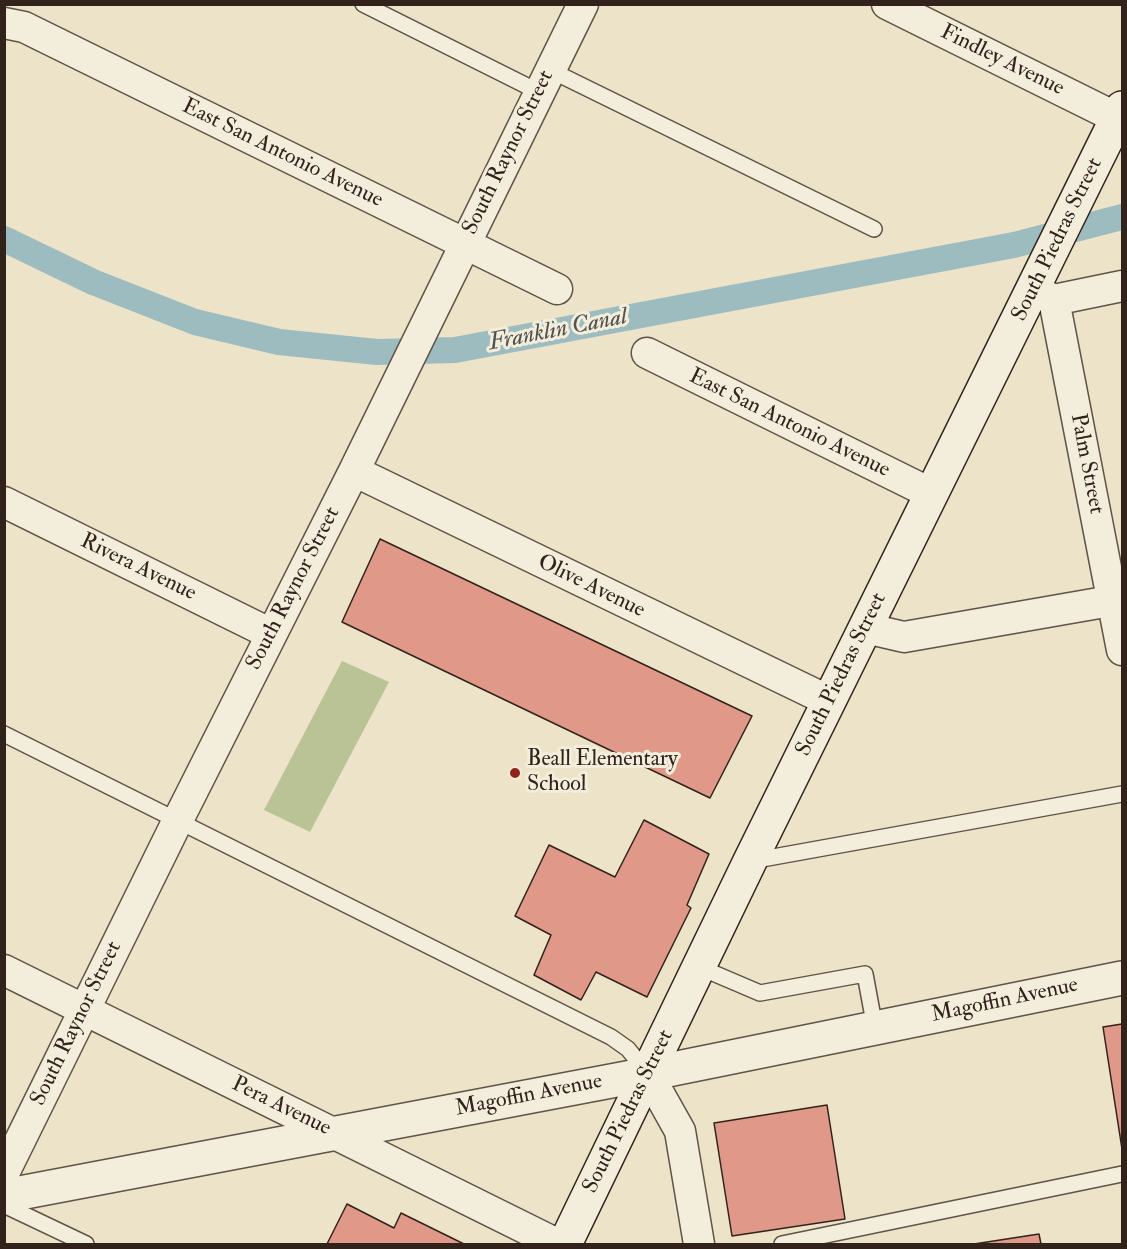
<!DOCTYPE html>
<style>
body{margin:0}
#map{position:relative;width:1127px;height:1249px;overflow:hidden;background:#ede3c9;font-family:"IM FELL Double Pica",serif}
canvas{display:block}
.frame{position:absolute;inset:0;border:6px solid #31231c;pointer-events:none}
</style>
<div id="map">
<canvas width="1127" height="1249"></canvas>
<div class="frame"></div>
</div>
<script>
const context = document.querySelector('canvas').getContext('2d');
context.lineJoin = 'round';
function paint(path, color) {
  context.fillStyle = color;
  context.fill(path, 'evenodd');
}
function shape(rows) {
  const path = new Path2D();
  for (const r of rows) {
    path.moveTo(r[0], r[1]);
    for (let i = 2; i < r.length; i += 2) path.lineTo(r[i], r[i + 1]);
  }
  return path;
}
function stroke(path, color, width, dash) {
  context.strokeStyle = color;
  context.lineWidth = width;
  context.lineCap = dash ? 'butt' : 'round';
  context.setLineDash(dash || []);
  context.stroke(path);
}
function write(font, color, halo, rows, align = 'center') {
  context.font = font + ' "IM FELL Double Pica",serif';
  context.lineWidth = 6;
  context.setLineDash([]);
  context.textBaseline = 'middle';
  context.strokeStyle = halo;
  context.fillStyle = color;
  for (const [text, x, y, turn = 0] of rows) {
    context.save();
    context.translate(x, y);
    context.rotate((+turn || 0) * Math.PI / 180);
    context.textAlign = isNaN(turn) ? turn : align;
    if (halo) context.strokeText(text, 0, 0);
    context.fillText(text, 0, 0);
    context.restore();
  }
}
paint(shape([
 [342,661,389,682,310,832,264,810]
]), '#b9c395');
stroke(shape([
 [4,239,93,282,195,322,279,342,377,352,455,350,1014,245,1122,217]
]), '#9dbcbf', 26);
const building = shape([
 [380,539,752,716,710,798,342,622,380,539],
 [644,820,709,854,687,905,691,908,647,997,596,972,581,1000,534,975,551,935,515,916,549,845,615,877,644,820],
 [1122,1024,1122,1149,1103,1027,1122,1024],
 [827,1105,845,1219,732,1236,714,1123,827,1105],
 [347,1204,394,1228,401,1213,464,1244,327,1244,347,1204],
 [1039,1234,1041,1244,974,1244,1039,1234]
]);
paint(building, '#e09888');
stroke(building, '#31231c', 1.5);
const service = shape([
 [363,4,539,92],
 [550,70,874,229],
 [4,734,611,1037,628,1049,648,1074],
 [751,861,1122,794],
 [699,967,760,993,865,974,875,1028],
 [4,1205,86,1244],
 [782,1244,1122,1174]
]);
const minor = shape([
 [887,4,1117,118],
 [4,23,24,27,557,289],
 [1034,290,1054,300,1122,650],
 [1054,300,1122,286],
 [647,353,932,494],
 [354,471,829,701],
 [4,502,271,634],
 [865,628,904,637,1122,599],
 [4,970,557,1244],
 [648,1074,680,1131,699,1244],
 [4,1173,178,820,354,471,583,4]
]);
const tertiary = shape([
 [4,1196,648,1074,1122,978]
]);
const secondary = shape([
 [565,1244,750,861,1122,108]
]);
stroke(service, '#605347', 18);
stroke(minor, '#605347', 33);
stroke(tertiary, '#605347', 36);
stroke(secondary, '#31231c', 36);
stroke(service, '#f3eddc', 15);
stroke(minor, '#f3eddc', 30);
stroke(tertiary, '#f3eddc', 33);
stroke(secondary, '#f3eddc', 33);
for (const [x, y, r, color] of [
 [515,773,6,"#8f2418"]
]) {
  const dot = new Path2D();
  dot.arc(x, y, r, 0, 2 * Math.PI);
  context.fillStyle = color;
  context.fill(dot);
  stroke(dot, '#f3eddc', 2);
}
write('22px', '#31231c', '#f3eddc', [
 ["Findley Avenue",1002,61,26],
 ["South Raynor Street",509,153,-64],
 ["East San Antonio Avenue",282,154,26],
 ["South Piedras Street",1058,240,-64],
 ["East San Antonio Avenue",789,424,26],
 ["Palm Street",1086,464,79],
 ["Rivera Avenue",138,568,26],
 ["Olive Avenue",591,587,26],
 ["South Raynor Street",294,589,-63],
 ["South Piedras Street",842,675,-64],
 ["Magoffin Avenue",1005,1001,-12],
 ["South Raynor Street",77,1024,-64],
 ["Magoffin Avenue",529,1096,-11],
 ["Pera Avenue",281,1107,26],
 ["South Piedras Street",629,1112,-64]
]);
write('22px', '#31231c', '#f3eddc', [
 ["Beall Elementary",527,760],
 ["School",527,785]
], 'left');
write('italic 24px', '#51514d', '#f3eddc', [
 ["Franklin Canal",558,331,-11]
]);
</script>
